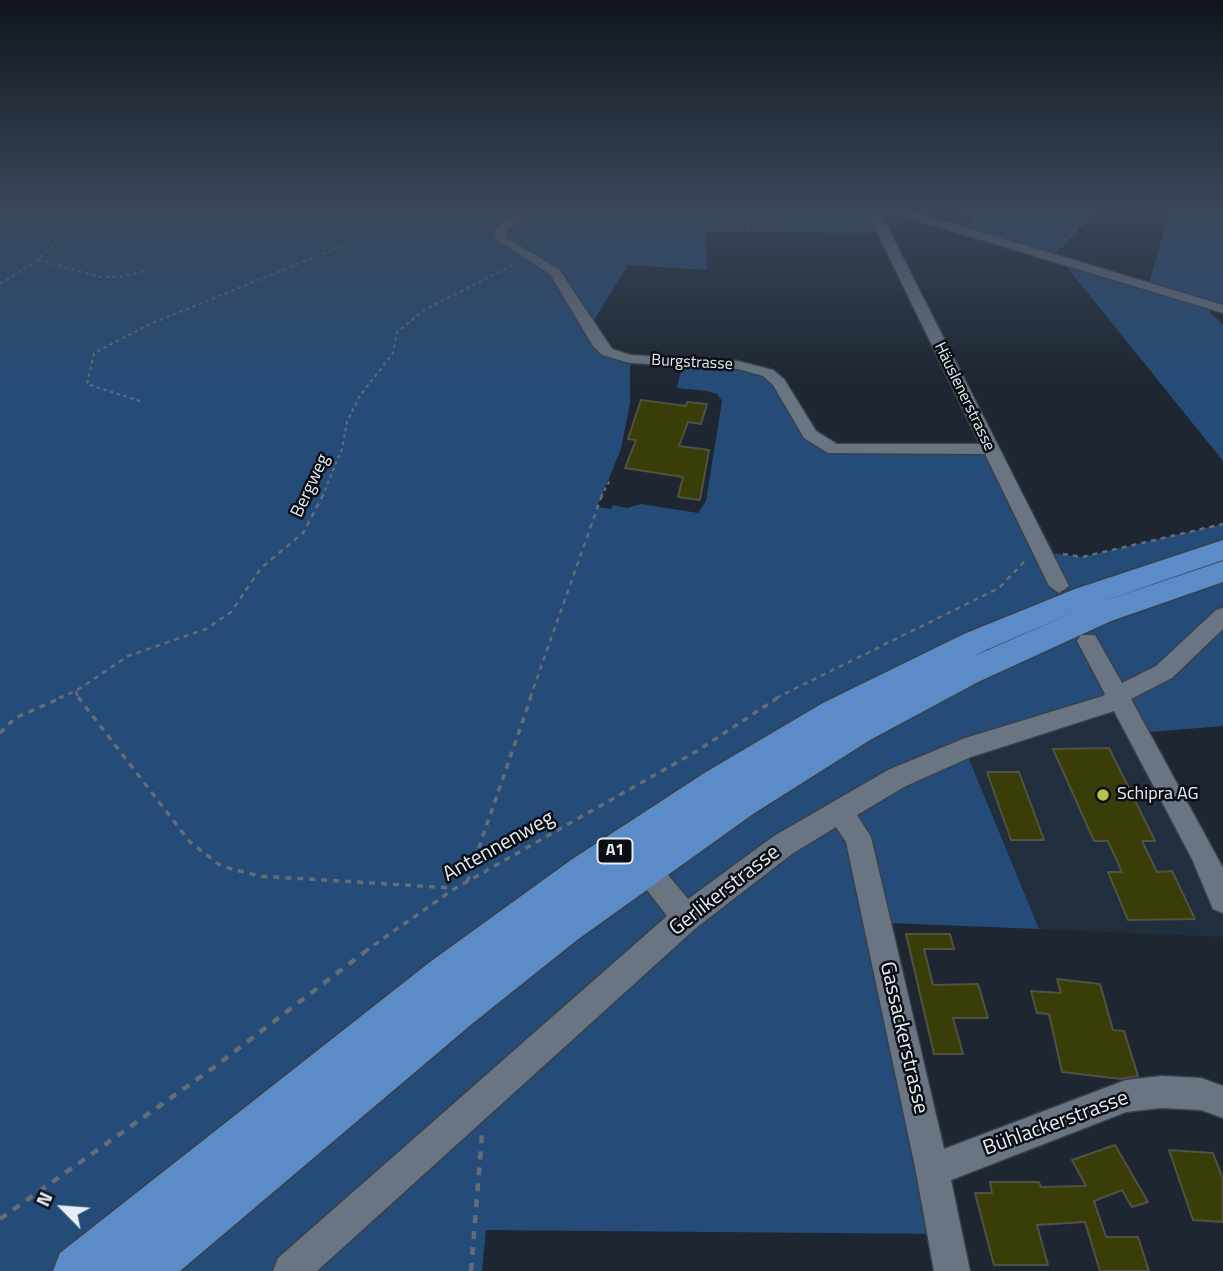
<!DOCTYPE html>
<meta charset="utf-8">
<style>
body{margin:0}
#map{position:relative;width:1223px;height:1271px;overflow:hidden;background:#1d2631;font-family:"Titillium Web",sans-serif}
canvas{display:block}
.north{position:absolute;left:28px;top:1173px;width:70px;height:70px;-webkit-text-stroke:5px #0b0f14;paint-order:stroke;rotate:295deg;font-size:19px;font-weight:700;line-height:28px;text-align:center;color:#e7edf5}
.north::after{content:'';display:block;margin:auto;width:24px;height:32px;background:#e7edf5;clip-path:polygon(50% 0,100% 100%,50% 72%,0 100%)}
</style>
<div id="map">
<canvas width="1223" height="1271"></canvas>
<div class="north">N</div>
</div>
<script>
const context = document.querySelector('canvas').getContext('2d');
context.lineJoin = 'round';
function paint(path, color) {
  context.fillStyle = color;
  context.fill(path, 'evenodd');
}
function shape(rows) {
  const path = new Path2D();
  for (const r of rows) {
    path.moveTo(r[0], r[1]);
    for (let i = 2; i < r.length; i += 2) path.lineTo(r[i], r[i + 1]);
  }
  return path;
}
function stroke(path, color, width, dash) {
  context.strokeStyle = color;
  context.lineWidth = width;
  context.lineCap = dash ? 'butt' : 'round';
  context.setLineDash(dash || []);
  context.stroke(path);
}
function write(font, color, halo, rows, align = 'center') {
  context.font = font + ' "Titillium Web",sans-serif';
  context.lineWidth = 5;
  context.setLineDash([]);
  context.textBaseline = 'middle';
  context.strokeStyle = halo;
  context.fillStyle = color;
  for (const [text, x, y, turn = 0] of rows) {
    context.save();
    context.translate(x, y);
    context.rotate((+turn || 0) * Math.PI / 180);
    context.textAlign = isNaN(turn) ? turn : align;
    if (halo) context.strokeText(text, 0, 0);
    context.fillText(text, 0, 0);
    context.restore();
  }
}
paint(shape([
 [1110,703,1223,899,1223,937,1039,929,965,748]
]), '#202e3e');
paint(shape([
 [886,208,883,211,883,232,705,230,707,270,628,265,589,328,600,346,630,359,630,403,621,449,597,507,611,509,613,505,627,508,641,504,698,513,706,501,722,401,717,394,707,391,677,388,683,362,738,365,768,373,810,434,834,449,989,449,1041,552,1082,557,1223,524,1223,726,1138,733,1119,697,965,749,1039,929,889,923,943,1234,486,1230,482,1271,0,1271,0,209],
 [953,208,1096,208,1052,258,960,230,975,219],
 [1171,208,1223,208,1223,309,1210,306,1210,312,1223,325,1223,461,1062,261,1148,286]
]), '#254c78');
const building = shape([
 [641,400,686,406,687,402,707,404,701,424,688,422,679,446,709,450,700,500,678,497,683,477,625,468,636,440,628,439,641,400],
 [1109,748,1155,841,1142,841,1157,872,1172,871,1195,919,1128,920,1108,872,1122,872,1108,841,1094,841,1053,749,1109,748],
 [987,772,1019,772,1044,840,1011,840,987,772],
 [906,934,950,934,954,949,924,949,933,985,978,984,988,1018,953,1018,963,1054,934,1054,906,934],
 [1057,979,1100,984,1113,1030,1124,1031,1138,1076,1121,1079,1062,1072,1049,1014,1037,1013,1031,991,1061,993,1057,979],
 [1115,1145,1148,1202,1132,1207,1122,1190,1094,1201,1106,1237,1138,1237,1149,1271,1100,1271,1085,1222,1037,1225,1048,1265,994,1265,975,1193,992,1193,990,1182,1039,1182,1041,1187,1086,1186,1072,1160,1115,1145],
 [1169,1150,1213,1153,1223,1179,1223,1222,1193,1220,1169,1150]
]);
paint(building, '#3a3d07');
stroke(building, '#505242', 2);
const minor = shape([
 [521,208,534,208,507,230,505,237,559,269,612,349,631,355,738,361,773,370,784,379,816,431,837,444,980,444,877,232,871,217,879,208,902,208,1223,305,1223,313,889,212,883,218,1069,586,1059,593,1049,586,985,454,828,453,804,438,773,385,763,376,738,369,630,363,602,355,593,346,550,274,493,238,497,227,521,208],
 [1223,608,1223,629,1172,678,1131,699,1223,868,1223,913,1213,909,1192,859,1114,711,971,757,906,786,857,815,871,837,944,1149,1126,1080,1161,1076,1201,1078,1223,1086,1223,1118,1201,1110,1161,1108,1126,1112,951,1180,970,1271,934,1271,915,1167,846,842,836,827,792,854,696,928,317,1271,273,1271,278,1258,667,916,636,876,632,867,636,858,645,854,654,858,688,899,774,836,888,770,965,738,1103,696,1105,694,1077,641,1081,635,1095,635,1122,683,1156,666,1216,610,1223,608]
]);
const highway = shape([
 [1223,540,1223,560,1092,605,1223,561,1223,582,1111,621,978,682,870,740,753,814,577,940,473,1023,180,1271,53,1271,60,1253,430,962,571,860,706,772,823,703,964,634,1075,589,1223,540],
 [1079,610,974,656,986,650,1079,610]
]);
stroke(minor, '#384049', 3);
stroke(highway, '#384049', 3);
stroke(shape([
 [972,221,989,208],
 [704,230,869,232],
 [1061,247,1096,208],
 [38,260,100,277,119,277,145,271],
 [0,284,38,260,79,218,94,208],
 [140,401,87,384,94,353,148,325,376,232,421,219,485,208],
 [322,497,342,449,347,422,359,397,393,353,397,332,424,310,517,263],
 [601,497,610,480]
]), '#646c76', 2, [3.5, 3.5]);
stroke(shape([
 [1063,554,1082,557,1223,524],
 [76,691,78,698],
 [59,698,76,691,128,656,206,629,231,612,261,568,303,533,323,495],
 [530,698,602,495],
 [776,698,999,588,1027,559]
]), '#646c76', 2.5, [5, 5]);
stroke(shape([
 [78,697,190,842,221,866,259,876,452,888],
 [0,733,15,718,63,697],
 [467,882,531,697],
 [364,952,454,889,697,751,779,697]
]), '#646c76', 3.5, [6, 6]);
stroke(shape([
 [0,1219,213,1068,366,951],
 [471,1271,482,1134]
]), '#646c76', 4.5, [8, 8]);
paint(minor, '#6a7583');
paint(highway, '#5b8cc7');
const sky = context.createLinearGradient(0, 0, 0, 386);
sky.addColorStop(0, '#10151b');
sky.addColorStop(0.54, '#3a475a');
sky.addColorStop(1, '#3a475a00');
context.fillStyle = sky;
context.fillRect(0, 0, 1223, 386);
for (const [x, y, r, color] of [
 [1103,795,7,"#b9c146"]
]) {
  const dot = new Path2D();
  dot.arc(x, y, r, 0, 2 * Math.PI);
  context.fillStyle = color;
  context.fill(dot);
  stroke(dot, '#0b0f14', 2.5);
}
write('16px', '#e7edf5', '#0b0f14', [
 ["Burgstrasse",692,363,3],
 ["Häuslenerstrasse",964,397,64]
]);
for (const [x, y, w] of [
 [615,851,35]
]) {
  const box = new Path2D();
  box.roundRect(x - w / 2, y - 12.5, w, 25, 5);
  context.fillStyle = '#0b0f14';
  context.fill(box);
  stroke(box, '#e7edf5', 2);
}
write('bold 16px', '#e7edf5', null, [
 ["A1",615,851]
]);
write('18px', '#e7edf5', '#0b0f14', [
 ["Bergweg",311,486,-65]
]);
write('18px', '#e7edf5', '#0b0f14', [
 ["Schipra AG",1117,795]
], 'left');
write('21px', '#e7edf5', '#0b0f14', [
 ["Antennenweg",499,847,-29],
 ["Gerlikerstrasse",725,891,-38],
 ["Gassackerstrasse",903,1038,77],
 ["Bühlackerstrasse",1056,1124,-20]
]);
</script>
